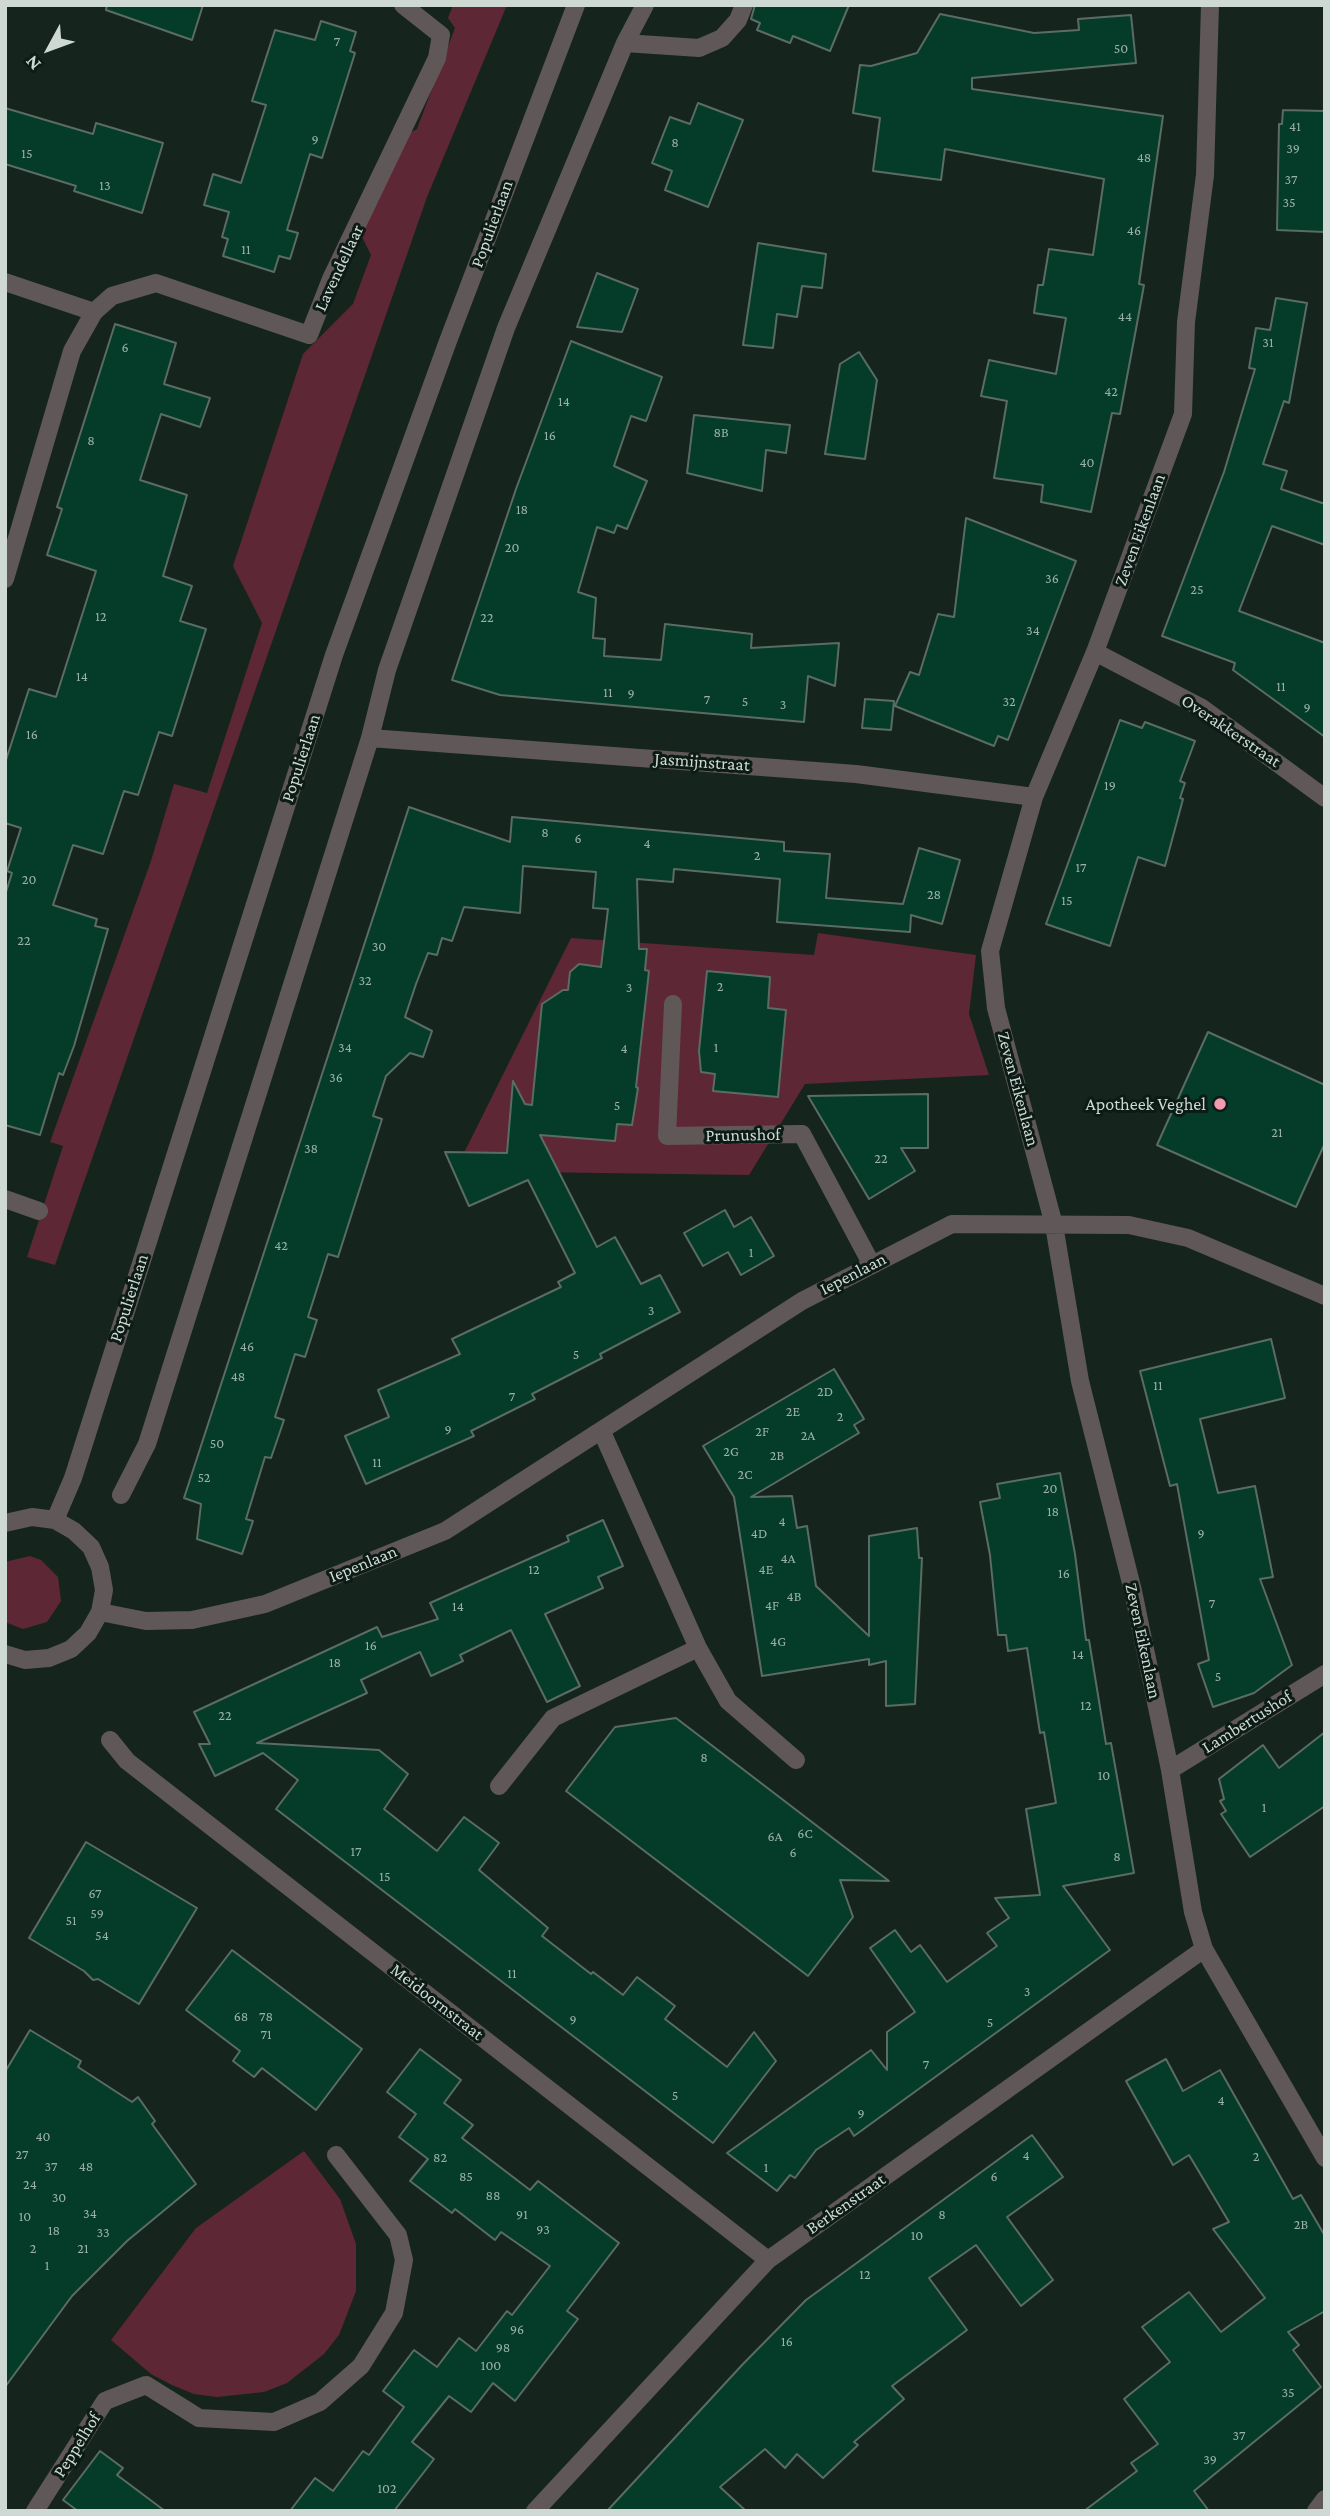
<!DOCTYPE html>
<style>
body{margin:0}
#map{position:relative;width:1330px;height:2516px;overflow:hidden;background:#15251e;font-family:"Crimson Pro",serif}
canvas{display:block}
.frame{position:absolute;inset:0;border:7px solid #cfd9d4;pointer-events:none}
.north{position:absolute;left:14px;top:14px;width:70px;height:70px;-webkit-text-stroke:5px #0c1b15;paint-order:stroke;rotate:229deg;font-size:19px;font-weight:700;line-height:28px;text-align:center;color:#cfd9d4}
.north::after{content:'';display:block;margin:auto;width:24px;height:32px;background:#cfd9d4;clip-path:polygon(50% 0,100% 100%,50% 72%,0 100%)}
</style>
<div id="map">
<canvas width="1330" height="2516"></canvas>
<div class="frame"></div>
<div class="north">N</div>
</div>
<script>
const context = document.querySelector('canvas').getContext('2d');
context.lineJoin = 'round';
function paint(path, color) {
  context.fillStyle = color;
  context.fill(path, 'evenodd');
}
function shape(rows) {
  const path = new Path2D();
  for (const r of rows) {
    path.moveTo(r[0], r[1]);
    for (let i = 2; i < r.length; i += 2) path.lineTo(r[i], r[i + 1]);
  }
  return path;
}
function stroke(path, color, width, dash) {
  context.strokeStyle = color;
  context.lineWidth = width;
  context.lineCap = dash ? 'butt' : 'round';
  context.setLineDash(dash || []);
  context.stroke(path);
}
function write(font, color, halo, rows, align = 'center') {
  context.font = font + ' "Crimson Pro",serif';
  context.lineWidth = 6;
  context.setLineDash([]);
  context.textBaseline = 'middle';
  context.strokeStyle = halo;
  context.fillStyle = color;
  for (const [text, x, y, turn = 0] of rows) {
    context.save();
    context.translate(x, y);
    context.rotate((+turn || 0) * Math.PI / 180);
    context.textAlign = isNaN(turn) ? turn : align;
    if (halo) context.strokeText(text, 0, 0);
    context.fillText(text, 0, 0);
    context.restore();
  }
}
paint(shape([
 [453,5,507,5,427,197,55,1265,27,1257,63,1146,50,1142,151,861,174,784,207,793,262,623,233,566,303,354,353,304,371,255,361,235,398,139,417,129,455,28,448,18],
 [818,933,976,955,969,1014,989,1075,805,1084,749,1175,455,1171,571,938,814,955],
 [30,1556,41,1560,58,1577,61,1601,47,1622,23,1629,5,1622,5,1562],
 [304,2151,340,2199,356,2244,356,2291,339,2335,324,2354,287,2383,264,2392,217,2397,194,2394,172,2385,151,2374,111,2340,196,2228]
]), '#5e2736');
const building = shape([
 [107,5,203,5,192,40,106,10,107,5],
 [755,5,849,5,830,51,793,36,790,43,757,30,760,23,751,19,755,5],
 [940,14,1034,33,1079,30,1078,19,1131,15,1136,63,972,78,972,89,1163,116,1139,284,1144,285,1136,329,1120,414,1112,413,1091,512,1041,502,1043,485,994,478,1007,401,981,396,989,360,1056,374,1066,318,1034,313,1038,285,1043,285,1049,249,1093,255,1104,179,945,149,941,180,873,171,880,118,853,113,860,65,871,66,917,53,940,14],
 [321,21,356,32,350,51,355,53,322,158,310,154,287,230,298,233,290,259,279,256,274,272,223,256,228,239,222,237,229,212,204,205,213,174,241,183,266,105,252,101,275,30,315,40,321,21],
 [698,103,743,120,708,207,665,190,672,171,652,163,670,117,690,124,698,103],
 [5,108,93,134,96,123,163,143,142,213,74,191,76,186,5,164,5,108],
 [1283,110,1325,111,1325,232,1277,230,1279,124,1282,124,1283,110],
 [758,243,826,254,822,288,802,286,797,317,777,314,773,348,743,345,758,243],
 [597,273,638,289,622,332,577,327,597,273],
 [1276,298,1307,303,1289,403,1284,401,1263,464,1287,471,1281,489,1325,504,1325,545,1272,526,1239,611,1325,643,1325,737,1233,670,1235,663,1162,636,1224,472,1255,369,1249,368,1256,328,1270,330,1276,298],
 [115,324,176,343,164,384,210,398,200,427,161,414,140,480,187,495,163,576,192,586,180,621,206,629,172,736,159,732,138,795,124,791,103,854,73,845,53,905,97,919,95,926,108,929,74,1046,63,1075,59,1073,40,1135,5,1125,5,895,12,873,7,871,21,828,5,823,5,763,29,689,56,697,96,571,47,555,62,509,57,507,115,324],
 [571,341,662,377,646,421,631,416,614,466,647,481,627,529,617,525,614,533,597,527,578,592,596,598,593,638,605,639,604,656,661,660,665,624,752,634,751,648,839,643,835,686,808,676,804,722,500,695,452,680,516,489,571,341],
 [859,352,877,380,865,459,825,454,840,364,859,352],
 [694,415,790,425,786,453,766,450,762,491,687,473,694,415],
 [966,518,1076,561,1008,740,998,736,994,746,895,706,910,672,919,675,938,614,954,617,966,518],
 [865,699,894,701,891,730,862,728,865,699],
 [1120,720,1142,728,1145,722,1195,741,1180,781,1185,783,1180,798,1183,799,1165,866,1138,857,1110,946,1046,924,1120,720],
 [409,807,510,842,512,817,784,842,784,851,830,854,826,898,903,904,919,848,960,860,942,924,911,915,910,932,777,922,780,879,674,869,673,882,637,879,639,949,647,949,645,970,649,971,636,1087,638,1088,632,1125,617,1124,615,1141,540,1135,597,1247,615,1237,641,1284,660,1275,680,1312,600,1354,602,1358,532,1394,535,1399,471,1431,474,1436,366,1484,345,1436,389,1417,378,1390,460,1354,452,1339,561,1287,558,1282,575,1273,528,1180,469,1206,445,1152,507,1153,513,1081,525,1104,532,1105,542,1004,563,990,568,990,570,972,579,964,601,967,608,909,593,908,596,872,523,866,520,913,464,907,452,941,442,938,437,955,428,953,416,984,405,1017,432,1031,423,1057,410,1053,386,1076,373,1116,382,1119,338,1257,328,1254,308,1317,317,1320,305,1357,295,1354,275,1417,284,1420,271,1458,265,1457,246,1519,253,1521,242,1554,197,1539,201,1504,184,1498,409,807],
 [707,971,770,977,768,1008,786,1010,778,1097,713,1091,715,1074,701,1072,699,1051,707,971],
 [1208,1032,1325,1085,1325,1143,1296,1207,1157,1145,1208,1032],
 [928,1094,928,1148,901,1148,915,1171,869,1199,808,1096,928,1094],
 [725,1210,734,1227,751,1217,774,1256,741,1275,728,1252,703,1266,684,1233,725,1210],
 [1271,1339,1285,1398,1200,1419,1218,1493,1255,1486,1273,1577,1260,1579,1292,1665,1254,1693,1213,1707,1198,1664,1209,1660,1177,1484,1170,1486,1140,1371,1271,1339],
 [834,1369,864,1419,854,1425,859,1433,751,1497,792,1496,797,1528,807,1526,816,1586,869,1636,869,1536,917,1528,919,1558,922,1558,915,1704,886,1706,886,1661,869,1665,869,1659,762,1676,734,1497,703,1446,834,1369],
 [1060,1473,1075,1554,1086,1640,1089,1640,1106,1744,1111,1743,1134,1873,1063,1886,1110,1950,854,2136,849,2128,816,2150,795,2178,790,2175,777,2191,727,2153,871,2050,887,2070,887,2032,915,2012,870,1948,895,1930,911,1952,920,1945,947,1982,997,1946,987,1933,1009,1918,995,1898,1040,1895,1026,1809,1056,1803,1044,1732,1040,1733,1027,1648,1008,1651,1006,1635,998,1635,990,1555,980,1502,1000,1498,997,1484,1060,1473],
 [603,1520,623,1566,598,1577,603,1588,545,1614,580,1686,547,1702,511,1630,460,1655,463,1661,431,1676,420,1652,361,1680,367,1693,257,1743,379,1750,408,1774,384,1809,437,1851,464,1817,494,1839,499,1843,479,1870,548,1928,542,1936,591,1974,593,1972,623,1995,637,1977,675,2006,665,2019,727,2067,754,2032,776,2061,713,2143,276,1809,298,1780,263,1753,215,1776,199,1744,210,1744,194,1712,377,1627,382,1637,438,1619,430,1603,569,1541,567,1536,603,1520],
 [676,1718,889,1881,840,1880,853,1917,808,1976,566,1791,615,1727,676,1718],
 [1325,1732,1325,1806,1250,1857,1221,1814,1226,1811,1220,1801,1224,1799,1219,1779,1263,1745,1279,1768,1325,1732],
 [86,1842,197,1908,139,2004,98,1979,93,1980,84,1971,29,1938,86,1842],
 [232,1950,362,2049,316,2110,262,2068,254,2077,233,2061,240,2051,186,2010,232,1950],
 [30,2030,81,2061,78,2067,132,2102,138,2097,155,2121,152,2124,196,2184,127,2241,72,2296,5,2387,5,2072,30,2030],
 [420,2049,461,2080,444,2103,473,2125,462,2138,530,2190,538,2181,619,2243,567,2311,578,2319,515,2401,493,2383,471,2412,449,2396,412,2442,434,2459,394,2511,290,2511,315,2478,333,2491,363,2451,369,2455,404,2407,383,2391,414,2350,437,2367,459,2338,476,2351,507,2311,512,2315,550,2266,501,2232,495,2240,455,2209,452,2213,410,2181,428,2159,399,2137,416,2114,387,2092,420,2049],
 [1166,2059,1183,2091,1220,2070,1293,2199,1301,2195,1325,2236,1325,2311,1288,2332,1299,2345,1293,2350,1321,2387,1194,2491,1209,2511,1084,2511,1137,2471,1131,2463,1158,2444,1124,2399,1170,2362,1142,2327,1189,2292,1221,2332,1265,2298,1213,2229,1229,2222,1189,2155,1173,2165,1126,2081,1166,2059],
 [1032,2135,1063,2177,1007,2217,1053,2280,1021,2306,976,2245,929,2278,967,2330,892,2386,904,2399,854,2442,858,2445,823,2478,797,2454,785,2468,765,2449,720,2487,746,2511,607,2511,743,2364,806,2300,1032,2135],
 [100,2451,123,2468,117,2475,165,2511,78,2511,63,2500,100,2451]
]);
paint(building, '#043b29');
stroke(building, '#5b6c64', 2);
stroke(shape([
 [673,1004,667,1136,802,1134,872,1265]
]), '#605759', 18);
stroke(shape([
 [1210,5,1205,175,1186,322,1183,414,1095,652,1034,797,990,951,996,1008,1054,1225,1080,1381,1133,1591,1170,1770,1193,1912,1204,1949,1325,2158],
 [625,43,699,48,722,38,738,20,744,5],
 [5,282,94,312],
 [5,579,72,351,94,312,112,296,156,283,309,335,331,279,437,58,441,35,403,5],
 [1095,652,1202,708,1325,798],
 [370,738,856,774,1034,797],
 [5,1199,39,1211],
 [602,1432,698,1648,728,1701,796,1760],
 [121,1495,147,1444,370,738,387,670,506,328,625,43,645,5],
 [100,1612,146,1621,192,1620,265,1604,445,1531,802,1301,952,1224,1129,1225,1188,1238,1325,1296],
 [110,1740,127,1761,768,2260],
 [1170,1770,1325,1674],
 [499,1786,553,1718,698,1648],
 [35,2511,105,2401,146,2385,199,2418,274,2422,320,2402,361,2366,394,2313,404,2260,398,2235,336,2155],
 [535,2511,768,2260,1204,1949],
 [1316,2511,1325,2499]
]), '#605759', 18);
stroke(shape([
 [55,1520,73,1478,334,655,448,341,576,5],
 [5,1523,32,1517,55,1520,74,1531,91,1547,100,1567,104,1590,100,1612,88,1633,71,1649,49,1658,25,1660,5,1654]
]), '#605759', 18);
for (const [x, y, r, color] of [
 [1220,1104,7,"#f29aae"]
]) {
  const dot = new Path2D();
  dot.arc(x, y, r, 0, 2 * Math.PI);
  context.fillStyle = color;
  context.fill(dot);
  stroke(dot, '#0c1b15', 2.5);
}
write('14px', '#9cb2a9', null, [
 ["7",337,42],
 ["50",1121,49],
 ["41",1295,127],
 ["9",315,140],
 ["8",675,143],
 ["39",1293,149],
 ["15",27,154],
 ["48",1144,158],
 ["37",1291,180],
 ["13",105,186],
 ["35",1289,203],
 ["46",1134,231],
 ["11",246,250],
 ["44",1125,317],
 ["31",1268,343],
 ["6",125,348],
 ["42",1111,392],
 ["14",564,402],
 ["8B",721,433],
 ["16",550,436],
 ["8",91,441],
 ["40",1087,463],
 ["18",522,510],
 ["20",512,548],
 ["36",1052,579],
 ["25",1197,590],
 ["12",101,617],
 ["22",487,618],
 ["34",1033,631],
 ["14",82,677],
 ["11",1281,687],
 ["11",608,693],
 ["9",631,694],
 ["7",707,700],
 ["5",745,702],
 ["32",1009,702],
 ["3",783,705],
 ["9",1307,708],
 ["16",32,735],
 ["19",1110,786],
 ["8",545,833],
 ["6",578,839],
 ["4",647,844],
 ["2",757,856],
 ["17",1081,868],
 ["20",29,880],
 ["28",934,895],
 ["15",1067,901],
 ["22",24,941],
 ["30",379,947],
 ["32",365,981],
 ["2",720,987],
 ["3",629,988],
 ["34",345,1048],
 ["1",716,1048],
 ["4",624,1049],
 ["36",336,1078],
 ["5",617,1106],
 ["21",1277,1133],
 ["38",311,1149],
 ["22",881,1159],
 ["42",281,1246],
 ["1",751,1253],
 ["3",651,1311],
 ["46",247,1347],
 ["5",576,1355],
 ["48",238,1377],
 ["11",1158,1386],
 ["2D",825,1392],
 ["7",512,1397],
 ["2E",793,1412],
 ["2",840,1417],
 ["9",448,1430],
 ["2F",762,1432],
 ["2A",808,1436],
 ["50",217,1444],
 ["2G",731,1452],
 ["2B",777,1456],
 ["11",377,1463],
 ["2C",745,1475],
 ["52",204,1478],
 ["20",1050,1489],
 ["18",1053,1512],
 ["4",782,1522],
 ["4D",759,1534],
 ["9",1201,1534],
 ["4A",788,1559],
 ["12",534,1570],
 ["4E",766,1570],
 ["16",1064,1574],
 ["4B",794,1597],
 ["7",1212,1604],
 ["4F",772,1606],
 ["14",458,1607],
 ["4G",778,1642],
 ["16",371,1646],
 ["14",1078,1655],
 ["18",335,1663],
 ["5",1218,1677],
 ["12",1086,1706],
 ["22",225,1716],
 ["8",704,1758],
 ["10",1104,1776],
 ["1",1264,1808],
 ["6C",805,1834],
 ["6A",775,1837],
 ["17",356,1852],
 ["6",793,1853],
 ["8",1117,1857],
 ["15",385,1877],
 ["67",95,1894],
 ["59",97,1914],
 ["51",71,1921],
 ["54",102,1936],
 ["11",512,1974],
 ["3",1027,1992],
 ["68",241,2017],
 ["78",266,2017],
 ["9",573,2020],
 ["5",990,2023],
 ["71",266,2035],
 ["7",926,2065],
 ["5",675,2096],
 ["4",1221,2101],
 ["9",861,2114],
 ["40",43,2137],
 ["27",22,2155],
 ["4",1026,2156],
 ["2",1256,2157],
 ["82",440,2158],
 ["37",51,2167],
 ["48",86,2167],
 ["1",766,2168],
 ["85",466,2177],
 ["6",994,2177],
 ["24",30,2185],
 ["88",493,2196],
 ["30",59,2198],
 ["34",90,2214],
 ["91",522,2215],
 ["8",942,2215],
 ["10",25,2217],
 ["2B",1301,2225],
 ["93",543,2230],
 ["18",54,2231],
 ["33",103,2233],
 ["10",917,2236],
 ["2",33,2249],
 ["21",83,2249],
 ["1",47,2266],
 ["12",865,2275],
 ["96",517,2330],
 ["16",787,2342],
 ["98",503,2348],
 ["100",491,2366],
 ["35",1288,2393],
 ["37",1239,2436],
 ["39",1210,2460],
 ["102",387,2489]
]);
write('18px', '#cfd9d4', '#0c1b15', [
 ["Populierlaan",492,224,-70],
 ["Lavendellaar",339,268,-65],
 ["Zeven Eikenlaan",1140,530,-70],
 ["Overakkerstraat",1231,731,34],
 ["Populierlaan",301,758,-72],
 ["Jasmijnstraat",702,762,4],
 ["Zeven Eikenlaan",1018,1089,75],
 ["Prunushof",743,1135,-1],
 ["Iepenlaan",853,1274,-27],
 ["Populierlaan",129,1298,-72],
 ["Iepenlaan",363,1564,-22],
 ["Zeven Eikenlaan",1143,1641,78],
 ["Lambertushof",1247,1722,-32],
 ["Meidoornstraat",437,2002,38],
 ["Berkenstraat",846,2204,-35],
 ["Peppelhof",77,2445,-58]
]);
write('18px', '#cfd9d4', '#0c1b15', [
 ["Apotheek Veghel",1206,1104]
], 'right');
</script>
